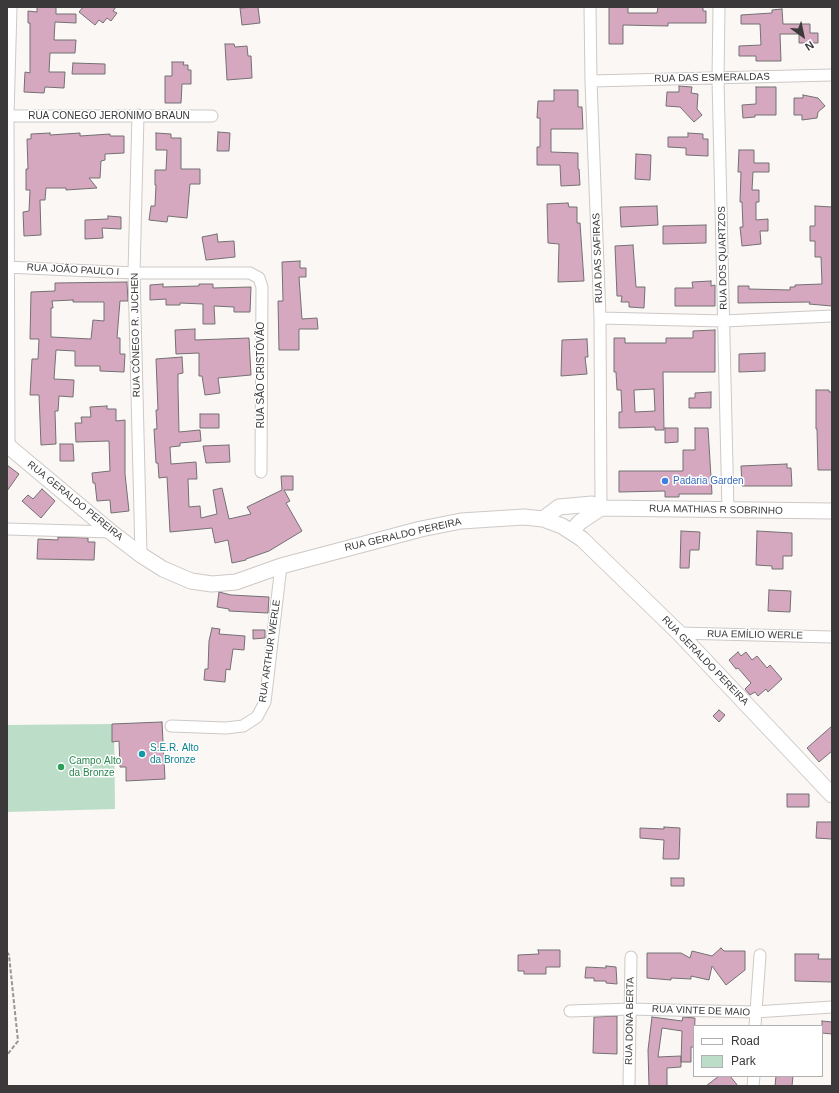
<!DOCTYPE html>
<meta charset="utf-8">
<style>
body{margin:0}
#map{position:relative;width:839px;height:1093px;overflow:hidden;background:#faf7f5;font-family:Arial,sans-serif}
canvas{display:block}
.frame{position:absolute;inset:0;border:8px solid #3b3939;pointer-events:none}
.legend{position:absolute;left:693px;top:1025px;width:130px;height:52px;box-sizing:border-box;background:#fff;border:1px solid #b1b0b0;margin:0;padding:5px 7px;list-style:none;font-size:12px;color:#3b3939}
.legend li{display:flex;align-items:center;gap:8px;height:20px}
.legend b{width:20px;border:1px solid #b1b0b0}
.north{position:absolute;left:783px;top:16px;width:40px;height:40px;-webkit-text-stroke:3px #fff;paint-order:stroke;rotate:147deg;font-size:11px;font-weight:700;line-height:16px;text-align:center;color:#3b3939}
.north::after{content:'';display:block;margin:auto;width:14px;height:18px;background:#3b3939;clip-path:polygon(50% 0,100% 100%,50% 72%,0 100%)}
</style>
<div id="map">
<canvas width="839" height="1093"></canvas>
<div class="frame"></div>
<ul class="legend">
<li><b style="height:5px;background:#fff"></b>Road</li>
<li><b style="height:11px;background:#bcddc8"></b>Park</li>
</ul>
<div class="north">N</div>
</div>
<script>
const context = document.querySelector('canvas').getContext('2d');
context.lineJoin = 'round';
function paint(path, color) {
  context.fillStyle = color;
  context.fill(path, 'evenodd');
}
function shape(rows) {
  const path = new Path2D();
  for (const r of rows) {
    path.moveTo(r[0], r[1]);
    for (let i = 2; i < r.length; i += 2) path.lineTo(r[i], r[i + 1]);
  }
  return path;
}
function stroke(path, color, width, dash) {
  context.strokeStyle = color;
  context.lineWidth = width;
  context.lineCap = dash ? 'butt' : 'round';
  context.setLineDash(dash || []);
  context.stroke(path);
}
function write(font, color, halo, rows, align = 'center') {
  context.font = font + ' Arial,sans-serif';
  context.lineWidth = 3;
  context.setLineDash([]);
  context.textBaseline = 'middle';
  context.strokeStyle = halo;
  context.fillStyle = color;
  for (const [text, x, y, turn = 0] of rows) {
    context.save();
    context.translate(x, y);
    context.rotate((+turn || 0) * Math.PI / 180);
    context.textAlign = isNaN(turn) ? turn : align;
    if (halo) context.strokeText(text, 0, 0);
    context.fillText(text, 0, 0);
    context.restore();
  }
}
paint(shape([
 [114,724,115,809,7,812,7,725]
]), '#bcddc8');
const building = shape([
 [37,7,56,7,56,14,76,14,76,23,55,22,54,40,76,40,75,53,50,53,49,72,65,72,64,88,45,87,44,93,24,92,25,72,30,73,30,23,28,23,28,11,37,12,37,7],
 [83,7,116,7,113,11,117,13,111,21,107,18,103,23,99,20,95,25,79,12,83,7],
 [258,7,260,23,242,25,240,8,258,7],
 [609,7,628,7,628,13,657,13,658,7,703,7,703,11,706,11,706,23,668,23,668,26,623,25,623,44,609,44,609,7],
 [782,9,783,24,810,24,810,33,818,33,818,43,799,43,799,34,780,34,781,61,756,61,756,56,739,56,739,46,761,45,760,24,741,24,741,15,772,13,772,10,782,9],
 [225,44,234,44,235,47,247,46,248,56,251,56,252,78,227,80,225,44],
 [172,62,184,62,183,65,188,65,188,70,191,70,191,84,182,84,181,103,165,103,165,76,172,76,172,62],
 [73,63,105,64,105,74,72,74,73,63],
 [679,86,692,87,691,93,698,94,697,109,702,115,694,122,680,107,666,106,667,92,679,92,679,86],
 [756,87,776,87,776,115,755,115,755,117,743,118,742,105,756,104,756,87],
 [554,90,578,90,578,107,582,107,583,129,551,129,551,152,578,153,578,169,579,169,580,185,561,186,560,165,537,165,537,147,540,147,540,118,537,118,538,101,554,101,554,90],
 [803,95,818,98,825,106,818,112,817,118,802,120,802,115,794,115,794,98,803,98,803,95],
 [218,132,230,133,229,151,217,151,218,132],
 [50,133,50,135,80,133,80,136,110,134,110,136,124,136,124,153,105,154,105,160,101,161,100,178,89,178,97,188,66,190,66,188,46,188,45,200,40,200,41,235,24,236,23,212,29,211,30,190,26,190,26,169,28,169,27,139,31,139,31,134,50,133],
 [156,133,171,134,171,138,181,138,181,169,200,169,200,184,190,184,187,218,168,216,167,222,149,220,151,206,155,206,156,185,155,185,155,170,166,170,167,150,156,150,156,133],
 [688,133,703,134,703,139,708,139,708,156,686,155,686,148,668,147,668,137,688,137,688,133],
 [739,150,754,150,754,163,769,163,769,172,753,172,752,190,759,190,759,202,756,202,756,220,768,219,768,231,760,231,761,244,742,246,740,227,743,227,742,202,740,202,741,172,738,172,739,150],
 [636,154,651,155,650,180,635,179,636,154],
 [568,203,569,207,577,207,577,223,580,223,584,281,558,282,559,244,548,243,547,204,568,203],
 [657,206,658,225,621,227,620,207,657,206],
 [815,206,832,207,832,306,809,304,810,302,738,303,738,286,749,286,749,289,790,290,790,287,795,287,795,285,822,284,821,257,815,257,815,241,810,241,810,226,815,226,815,206],
 [108,216,121,217,121,229,102,228,103,238,85,239,85,220,108,219,108,216],
 [706,225,706,243,663,244,663,226,706,225],
 [217,234,218,242,234,241,235,257,206,260,202,237,217,234],
 [633,245,636,287,645,287,644,308,629,307,629,302,621,302,622,296,617,296,615,246,633,245],
 [300,261,300,268,306,268,306,277,299,277,302,319,317,318,318,329,299,329,299,350,279,350,278,301,283,301,282,262,300,261],
 [711,281,711,286,715,285,715,306,675,306,675,288,693,288,692,282,711,281],
 [127,282,128,301,120,301,117,338,120,338,120,354,125,354,124,372,100,371,100,366,75,366,75,351,56,350,54,379,74,380,73,397,59,396,58,411,55,411,56,444,41,445,39,395,30,395,32,359,38,359,39,339,30,339,31,292,55,291,55,283,127,282],
 [73,300,73,302,104,302,104,321,93,320,91,339,51,337,51,308,53,308,52,301,73,300],
 [163,284,163,287,199,286,199,284,213,284,213,288,251,287,250,312,234,312,234,307,214,306,215,324,203,324,203,304,180,303,180,305,166,305,166,299,150,300,150,285,163,284],
 [195,329,195,340,249,338,251,375,218,378,220,393,205,395,202,376,199,376,199,353,176,354,175,330,195,329],
 [715,330,715,372,663,372,664,430,655,430,655,427,619,428,619,412,622,412,621,390,617,390,616,372,614,372,614,338,625,338,625,343,666,343,666,338,693,338,693,331,715,330],
 [654,389,655,411,635,412,634,390,654,389],
 [587,339,588,357,585,357,587,374,561,376,562,340,587,339],
 [765,353,765,371,739,372,739,354,765,353],
 [182,357,183,373,178,374,178,388,179,432,200,430,201,441,180,443,180,446,170,447,171,464,196,462,197,479,188,479,189,507,200,506,201,518,217,514,213,490,222,488,229,519,251,514,247,507,282,490,281,476,293,476,293,490,284,490,290,501,286,503,302,531,269,551,246,559,246,560,232,563,228,540,215,543,212,528,170,532,167,477,159,478,158,463,156,463,154,429,157,429,156,410,158,410,156,359,182,357],
 [816,390,829,390,829,392,832,392,832,470,818,470,817,429,816,429,816,390],
 [711,392,711,408,689,408,689,398,695,398,695,393,711,392],
 [107,406,107,409,116,409,116,421,125,420,125,474,129,511,111,513,110,500,97,501,95,483,93,483,92,473,110,471,109,441,76,442,75,423,82,423,81,417,91,417,90,407,107,406],
 [200,414,219,414,219,428,200,428,200,414],
 [665,428,678,428,678,442,665,443,665,428],
 [695,428,708,428,712,494,679,494,679,497,665,497,665,491,619,492,619,471,683,471,683,450,695,450,695,428],
 [60,444,73,444,74,461,60,461,60,444],
 [229,445,230,462,206,463,203,446,229,445],
 [787,464,787,468,791,468,792,486,742,486,741,466,787,464],
 [7,465,19,474,7,491,7,465],
 [42,489,55,501,41,518,22,501,28,495,33,499,42,489],
 [681,531,700,532,699,550,690,550,689,568,680,568,681,531],
 [757,531,792,533,792,556,783,556,783,569,772,569,772,566,756,565,757,531],
 [58,537,88,538,88,542,95,542,94,560,37,559,38,539,58,540,58,537],
 [769,590,791,591,790,612,768,611,769,590],
 [219,592,231,595,269,597,268,613,229,611,229,609,217,607,219,592],
 [212,628,220,629,219,634,245,636,244,650,233,649,230,670,226,669,225,682,204,680,205,669,208,669,209,641,212,628],
 [253,630,265,630,265,638,253,639,253,630],
 [738,652,741,656,746,652,752,660,757,656,767,668,770,665,782,679,768,692,766,689,758,696,755,692,750,695,745,689,751,683,738,668,736,669,729,660,738,652],
 [719,710,725,715,719,722,713,716,719,710],
 [162,722,165,779,126,781,126,767,120,767,119,741,112,742,112,724,162,722],
 [832,726,832,751,819,762,807,748,832,726],
 [787,794,809,794,809,807,787,807,787,794],
 [817,822,832,822,832,839,816,838,817,822],
 [664,827,680,828,679,859,663,859,664,840,640,838,640,828,664,829,664,827],
 [671,878,684,878,684,886,671,886,671,878],
 [721,948,724,951,745,951,745,970,726,985,712,966,709,980,691,976,691,979,671,978,671,980,647,978,647,953,681,953,690,958,692,951,712,956,721,948],
 [538,950,560,950,560,967,546,967,546,974,524,974,524,971,518,971,518,955,539,954,538,950],
 [795,954,819,954,818,959,832,959,832,982,795,981,795,954],
 [606,966,616,967,617,984,606,983,606,981,594,981,594,978,585,978,586,967,606,968,606,966],
 [617,1016,617,1054,593,1053,594,1017,617,1016],
 [652,1017,682,1021,683,1017,695,1018,694,1047,691,1047,691,1062,681,1062,682,1031,662,1028,658,1057,681,1056,681,1067,667,1068,667,1086,649,1086,648,1050,652,1017],
 [822,1021,832,1022,832,1034,822,1033,822,1021],
 [719,1076,730,1076,738,1086,706,1086,719,1076],
 [776,1076,793,1076,792,1086,775,1086,776,1076]
]);
paint(building, '#d6a8bf');
stroke(building, '#737072', 1);
const street = shape([
 [590,7,591,81,600,318,601,508],
 [719,7,718,79,728,510],
 [591,81,832,75],
 [138,115,134,273,141,555],
 [7,116,212,116],
 [7,267,134,273,250,273,259,278,262,287,261,472],
 [600,318,724,321,832,316],
 [9,447,8,116,11,7],
 [7,529,111,532],
 [679,633,832,637],
 [171,726,226,728,243,726,257,717,265,702,281,566],
 [570,1011,630,1009,755,1012,832,1007],
 [755,1026,760,955],
 [629,1086,631,957],
 [753,1086,754,1076]
]);
const secondary = shape([
 [7,445,111,532,141,555,163,569,191,581,212,584,236,582,281,566,421,529,461,521,524,517,543,519,562,526,582,539,679,633,832,795],
 [543,519,559,507,592,504,601,508,832,511],
 [571,532,580,522,601,508]
]);
stroke(street, '#cdc9c7', 13);
stroke(secondary, '#cdc9c7', 17);
stroke(shape([
 [7,952,9,955,18,1041,7,1055]
]), '#989594', 2, [4, 2]);
stroke(street, '#fff', 11);
stroke(secondary, '#fff', 15);
for (const [x, y, r, color] of [
 [665,481,4,"#3f7fe0"],
 [142,754,4,"#0f9aa8"],
 [61,767,4,"#2e9e5b"]
]) {
  const dot = new Path2D();
  dot.arc(x, y, r, 0, 2 * Math.PI);
  context.fillStyle = color;
  context.fill(dot);
  stroke(dot, '#fff', 1.5);
}
write('10px', '#3b3939', '#fff', [
 ["RUA DAS ESMERALDAS",712,78,-1],
 ["RUA CONEGO JERONIMO BRAUN",109,116],
 ["RUA DAS SAFIRAS",598,258,-92],
 ["RUA DOS QUARTZOS",723,258,-91],
 ["RUA JOÃO PAULO I",73,270,3],
 ["RUA CÔNEGO R. JUCHEN",136,335,-91],
 ["RUA SÃO CRISTÓVÃO",261,375,-90],
 ["RUA GERALDO PEREIRA",75,501,39],
 ["RUA MATHIAS R SOBRINHO",716,510,1],
 ["RUA GERALDO PEREIRA",403,535,-13],
 ["RUA EMÍLIO WERLE",755,635,1],
 ["RUA ARTHUR WERLE",270,651,-82],
 ["RUA GERALDO PEREIRA",705,661,46],
 ["RUA VINTE DE MAIO",701,1011,2],
 ["RUA DONA BERTA",630,1021,-89]
]);
write('10px', '#366cbe', '#fff', [
 ["Padaria Garden",673,481]
], 'left');
write('10px', '#0d838f', '#fff', [
 ["S.E.R. Alto",150,748],
 ["da Bronze",150,760]
], 'left');
write('10px', '#27864d', '#fff', [
 ["Campo Alto",69,761],
 ["da Bronze",69,773]
], 'left');
</script>
